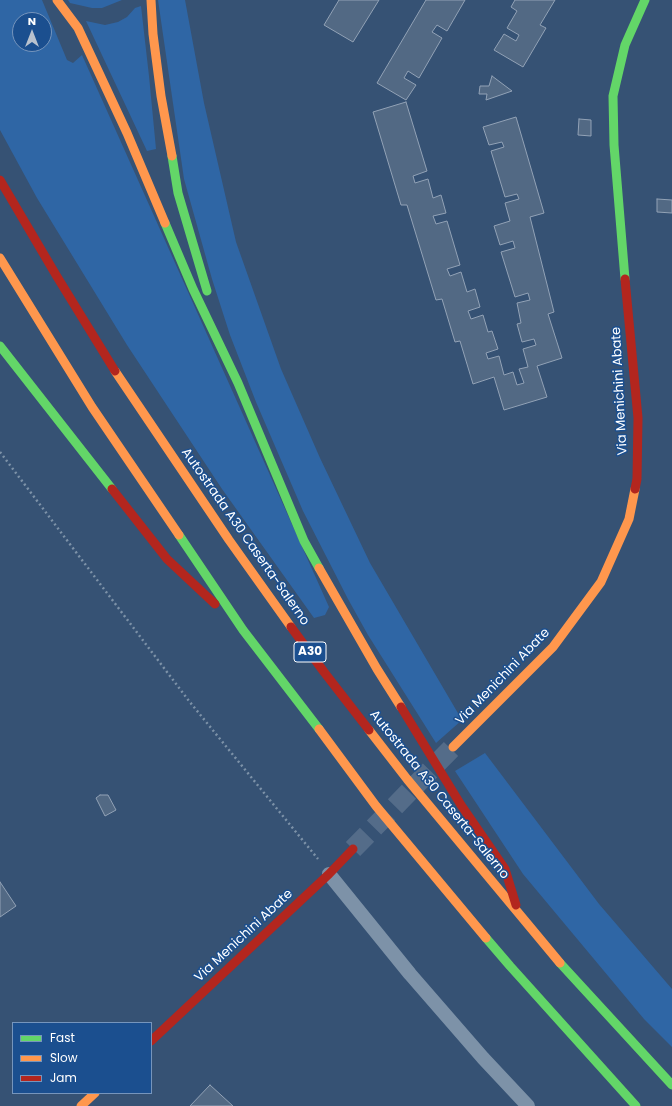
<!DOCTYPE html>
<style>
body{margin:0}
#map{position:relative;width:672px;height:1106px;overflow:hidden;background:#365274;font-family:Poppins,sans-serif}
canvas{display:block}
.legend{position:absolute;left:12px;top:1022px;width:140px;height:72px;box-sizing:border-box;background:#1b4f8f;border:1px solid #7695bc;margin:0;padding:5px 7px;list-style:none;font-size:12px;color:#fff}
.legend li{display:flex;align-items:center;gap:8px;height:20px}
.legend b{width:20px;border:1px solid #7695bc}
.north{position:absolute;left:12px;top:12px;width:40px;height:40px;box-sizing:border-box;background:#1b4f8f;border:1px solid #7695bc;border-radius:50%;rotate:0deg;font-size:11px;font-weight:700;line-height:16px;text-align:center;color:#fff}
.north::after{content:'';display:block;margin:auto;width:14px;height:18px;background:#b9c2ce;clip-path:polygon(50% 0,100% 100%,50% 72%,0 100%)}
</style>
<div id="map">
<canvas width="672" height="1106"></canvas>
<ul class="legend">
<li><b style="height:5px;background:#63d668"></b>Fast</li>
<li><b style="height:5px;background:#ff974d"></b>Slow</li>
<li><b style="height:5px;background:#b3261e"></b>Jam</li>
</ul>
<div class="north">N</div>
</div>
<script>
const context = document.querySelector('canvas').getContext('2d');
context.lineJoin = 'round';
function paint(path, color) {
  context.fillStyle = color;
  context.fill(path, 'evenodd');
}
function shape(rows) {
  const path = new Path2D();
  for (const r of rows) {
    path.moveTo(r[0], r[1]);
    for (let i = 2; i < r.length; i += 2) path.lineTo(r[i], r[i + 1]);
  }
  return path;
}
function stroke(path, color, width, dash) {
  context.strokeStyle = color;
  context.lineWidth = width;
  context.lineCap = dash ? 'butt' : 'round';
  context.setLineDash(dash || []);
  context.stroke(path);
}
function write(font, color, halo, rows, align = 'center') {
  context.font = font + ' Poppins,sans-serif';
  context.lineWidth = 3;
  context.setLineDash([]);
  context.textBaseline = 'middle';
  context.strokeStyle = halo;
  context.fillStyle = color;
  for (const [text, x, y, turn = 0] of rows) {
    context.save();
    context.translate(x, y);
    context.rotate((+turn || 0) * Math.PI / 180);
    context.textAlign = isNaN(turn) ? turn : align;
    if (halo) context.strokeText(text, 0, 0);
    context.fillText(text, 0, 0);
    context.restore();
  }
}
paint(shape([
 [0,0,42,0,67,60,73,63,82,55,329,607,325,615,314,618,222,489,127,345,37,198,0,130],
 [20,20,44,20,44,44,20,44],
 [68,0,122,0,102,8,92,8,70,3],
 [158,0,185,0,204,103,236,242,281,369,320,458,370,563,462,720,436,743,368,635,348,599,303,511,256,402,230,335,212,279,184,179],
 [141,6,149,76,156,149,147,151,86,21,105,25,118,22,127,17,135,8],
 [485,753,599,904,672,989,672,1047,644,1019,523,874,455,771]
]), '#2f66a5');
const building = shape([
 [339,0,379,0,353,42,324,25,339,0],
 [426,0,465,0,447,31,437,25,432,32,442,38,419,78,408,71,404,78,416,85,406,100,377,83,426,0],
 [515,0,555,0,540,25,546,28,523,67,494,50,504,34,516,41,519,35,507,28,517,11,511,7,515,0],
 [492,76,512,91,486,100,487,94,479,94,480,86,489,86,492,76],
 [406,102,427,171,413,176,415,183,428,179,433,198,441,195,446,213,433,216,436,224,447,221,460,265,447,269,450,276,461,272,467,292,475,289,480,307,468,311,471,319,483,315,488,332,492,331,498,349,486,353,488,359,499,356,504,375,513,372,517,385,524,383,519,369,528,367,523,349,536,345,534,339,522,342,517,324,521,323,517,303,530,300,528,293,515,297,501,252,515,248,513,241,500,245,494,226,510,221,505,203,519,199,517,194,505,197,491,151,504,147,502,142,489,145,483,127,516,117,544,213,530,217,554,312,548,314,562,358,537,366,547,397,504,410,494,377,473,384,460,341,455,342,442,299,436,300,407,205,401,205,373,112,406,102],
 [579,119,591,120,591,136,578,135,579,119],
 [657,199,672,200,672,213,657,212,657,199],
 [100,795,108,795,116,810,105,816,96,798,100,795],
 [0,882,16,906,0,917,0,882],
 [210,1085,233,1106,190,1106,210,1085]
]);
paint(building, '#526984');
stroke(building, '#92a2b6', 1);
stroke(shape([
 [353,849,453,747]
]), '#546c89', 20, [20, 10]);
stroke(shape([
 [0,452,189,701,318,859]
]), '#7d92a8', 2.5, [2, 3]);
stroke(shape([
 [329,874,410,974,483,1058,528,1106]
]), '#7d92a8', 14);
stroke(shape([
 [172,156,178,193,207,291],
 [165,223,193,289,238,383,304,541,319,568],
 [625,279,614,145,613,96,625,45,645,0],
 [0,346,112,489],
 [179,535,243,630,319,729],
 [486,938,510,966,636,1106],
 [560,963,672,1085]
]), '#63d668', 9);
stroke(shape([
 [57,0,78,28,127,133,165,223],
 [151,0,153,34,161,96,172,156],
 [0,258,92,407,179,535],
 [115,371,229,540,291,627],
 [319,568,377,669,401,707],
 [319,729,376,806,486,938],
 [369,730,407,779,560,963],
 [453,747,553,647,601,582,629,519,635,489],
 [81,1106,95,1093]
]), '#ff974d', 9);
stroke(shape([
 [0,180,56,275,115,371],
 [625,279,638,418,637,479,635,489],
 [112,489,167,559,215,604],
 [291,627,324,672,369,730],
 [401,707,461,805,505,869,516,905],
 [151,1041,329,874,353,849]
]), '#b3261e', 9);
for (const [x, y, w] of [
 [310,652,32]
]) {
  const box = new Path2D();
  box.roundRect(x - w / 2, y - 10, w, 20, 3);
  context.fillStyle = '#1b4f8f';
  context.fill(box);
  stroke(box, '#fff', 1);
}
write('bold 12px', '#fff', null, [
 ["A30",310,652]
]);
write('13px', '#fff', '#1b4f8f', [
 ["Via Menichini Abate",620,391,-93],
 ["Autostrada A30 Caserta-Salerno",245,537,55],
 ["Via Menichini Abate",503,677,-46],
 ["Autostrada A30 Caserta-Salerno",439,795,51],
 ["Via Menichini Abate",244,936,-43]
]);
</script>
